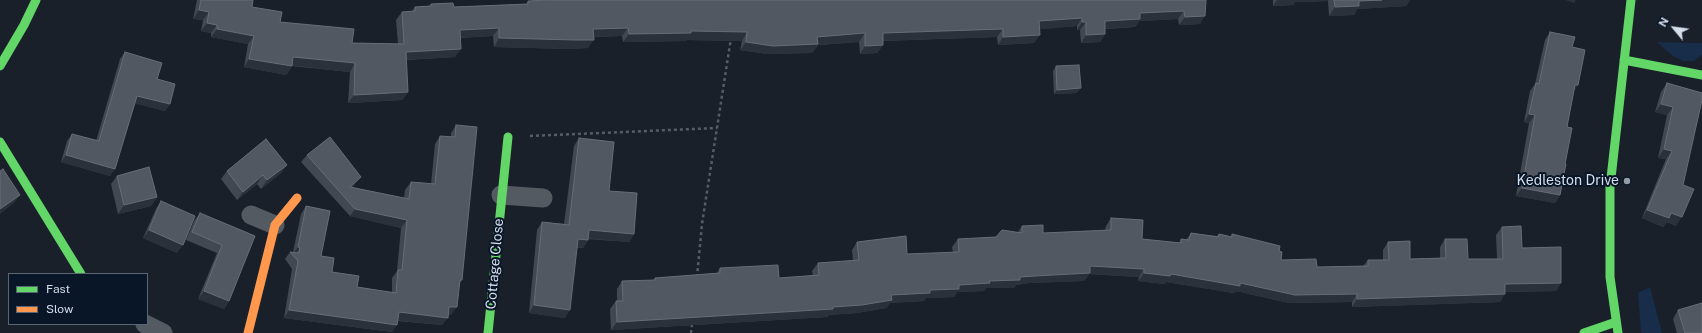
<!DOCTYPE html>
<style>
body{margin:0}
#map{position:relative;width:1702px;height:333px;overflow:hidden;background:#19202a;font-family:"Public Sans",sans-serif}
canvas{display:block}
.legend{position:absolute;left:8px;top:273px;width:140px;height:52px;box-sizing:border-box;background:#091627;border:1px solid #5b6675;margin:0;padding:5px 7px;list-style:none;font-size:12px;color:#d5deeb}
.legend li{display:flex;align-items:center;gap:8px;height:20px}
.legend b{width:20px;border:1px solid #5b6675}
.north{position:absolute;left:1654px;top:8px;width:40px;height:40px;-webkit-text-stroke:3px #091627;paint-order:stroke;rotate:299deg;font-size:11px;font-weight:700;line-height:16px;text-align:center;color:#d5deeb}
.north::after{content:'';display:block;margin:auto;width:14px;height:18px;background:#d5deeb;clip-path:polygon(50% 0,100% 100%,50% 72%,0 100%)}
</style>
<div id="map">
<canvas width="1702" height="333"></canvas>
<ul class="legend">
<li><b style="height:5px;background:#63d668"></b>Fast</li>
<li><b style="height:5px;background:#ff974d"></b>Slow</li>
</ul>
<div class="north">N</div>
</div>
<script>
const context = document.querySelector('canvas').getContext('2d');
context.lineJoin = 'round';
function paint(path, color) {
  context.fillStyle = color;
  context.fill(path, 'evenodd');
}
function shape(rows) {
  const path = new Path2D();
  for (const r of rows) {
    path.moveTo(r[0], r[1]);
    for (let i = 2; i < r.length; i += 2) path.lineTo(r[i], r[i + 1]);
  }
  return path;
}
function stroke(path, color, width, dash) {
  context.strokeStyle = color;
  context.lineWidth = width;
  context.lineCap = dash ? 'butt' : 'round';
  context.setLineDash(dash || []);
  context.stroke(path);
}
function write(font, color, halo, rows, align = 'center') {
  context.font = font + ' "Public Sans",sans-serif';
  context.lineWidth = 4;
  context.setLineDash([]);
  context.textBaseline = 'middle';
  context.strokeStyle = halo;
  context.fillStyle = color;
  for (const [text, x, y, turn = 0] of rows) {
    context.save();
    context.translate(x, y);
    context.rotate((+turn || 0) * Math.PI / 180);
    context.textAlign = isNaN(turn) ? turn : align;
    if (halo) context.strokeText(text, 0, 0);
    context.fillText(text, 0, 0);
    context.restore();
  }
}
paint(shape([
 [1657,42,1702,43,1702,55,1694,61,1683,61,1673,56],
 [1650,287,1662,333,1642,333,1641,331,1638,293]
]), '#172d49');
stroke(shape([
 [530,136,717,128],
 [697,277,702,224,731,38],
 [691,333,692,324]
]), '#585d64', 2.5, [3, 3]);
stroke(shape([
 [501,195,543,198],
 [251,215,275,225],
 [145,324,163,333]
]), '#545a61', 19);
stroke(shape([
 [1624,60,1702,75],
 [0,66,24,25,36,0],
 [0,142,81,274],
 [488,333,508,137],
 [1584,333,1616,322],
 [1618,333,1610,277,1610,187,1631,0]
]), '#63d668', 9);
stroke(shape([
 [248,333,275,225,297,198]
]), '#ff974d', 9);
paint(shape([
 [197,0,253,0,252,7,280,22,352,43,398,44,396,20,402,12,412,11,415,7,429,6,431,4,454,7,526,4,528,1,1206,0,1200,24,1179,25,1178,19,1139,21,1135,27,1105,29,1105,34,1100,42,1081,43,1080,30,1077,30,1077,26,1040,29,1034,43,998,45,997,37,883,41,883,45,877,53,860,54,859,42,818,45,812,53,767,54,740,50,742,41,687,40,686,41,623,42,622,36,594,37,588,48,569,49,494,47,493,36,460,38,455,57,406,60,408,92,402,100,348,103,350,72,292,66,286,75,244,67,248,44,211,37,211,33,201,31,203,20,193,19],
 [1273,0,1410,0,1406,6,1357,9,1354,15,1329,16,1328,1,1295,2,1293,5,1273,6],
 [1550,32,1572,47,1578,85,1573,92,1567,127,1565,164,1560,195,1555,203,1516,196,1529,123,1524,122,1530,91,1535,84,1545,40],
 [125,52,157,79,170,104,165,111,135,103,110,176,61,162,67,141,72,134,96,141,120,59],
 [1056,66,1077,93,1054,94,1053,71],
 [1667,83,1702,93,1683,185,1676,226,1667,222,1663,227,1642,218,1666,159,1658,158,1667,115,1655,112,1661,92],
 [456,125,462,280,459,284,451,315,448,315,442,325,398,321,392,332,284,318,292,269,285,259,290,252,293,252,301,214,306,206,321,256,332,272,357,287,392,293,392,278,397,271,401,228,350,216,301,162,307,155,355,184,352,188,404,198,405,190,411,182,431,184,435,144,440,136,451,137,451,133],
 [579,138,634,234,629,242,588,239,588,240,583,248,577,248,565,318,529,313,537,230,542,222,564,224,574,146],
 [287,165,281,173,261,189,257,184,237,200,221,179,227,171],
 [117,176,157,197,151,206,118,214,111,184],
 [161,201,177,253,143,238,156,209],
 [200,213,255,236,229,301,224,309,198,299,217,253,186,240,194,221],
 [1111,218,1142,239,1179,243,1181,239,1186,240,1191,233,1217,236,1219,234,1231,237,1232,234,1279,251,1281,260,1317,267,1363,266,1368,260,1383,260,1383,250,1388,242,1410,259,1440,258,1440,247,1445,239,1468,259,1497,259,1496,235,1502,227,1522,248,1561,283,1556,291,1505,292,1500,302,1352,307,1352,302,1289,303,1236,291,1234,293,1166,282,1165,284,1138,281,1139,277,1089,274,1084,281,1029,283,1016,285,1014,288,986,288,984,291,957,292,954,297,926,298,924,301,890,303,886,308,857,313,829,315,827,317,611,330,610,309,616,301,617,301,617,289,622,281,653,280,655,278,717,273,720,268,779,278,813,276,812,271,818,263,853,261,852,250,857,242,907,254,953,253,952,247,958,239,996,237,1018,232,1022,226,1043,233,1105,230,1106,226],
 [1678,310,1702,333,1677,333,1673,319]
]), '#424851');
paint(shape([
 [1277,0,1329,0,1328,1,1295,2,1293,5,1273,6],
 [1382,0,1410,0,1406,6,1357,9,1354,15,1329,16,1335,7,1359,1],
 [1565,0,1576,0,1574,3],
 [199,10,209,12,203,20,193,19],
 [1184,11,1178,19,1139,21,1135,27,1099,29,1105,21,1140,13],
 [1205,16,1200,24,1179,25,1185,17],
 [1082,18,1077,26,1033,30,1039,21],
 [1082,22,1086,22,1080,30,1077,30],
 [207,23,217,25,211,33,201,31],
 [499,28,493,36,454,38,460,30],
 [628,28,622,36,588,37,593,29],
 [217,29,254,36,248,44,211,37],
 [1003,29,997,37,877,41,883,33],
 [691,31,747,32,742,41,687,40,686,41,623,42,629,34],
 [865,33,859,42,818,45,812,53,767,54,740,50,746,42],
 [1105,34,1100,42,1081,43,1086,35],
 [1040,35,1034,43,998,45,1003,37],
 [499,38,594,40,588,48,569,49,494,47],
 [883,45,877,53,860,54,865,46],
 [461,49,455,57,400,60,406,52],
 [293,57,355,63,350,72,288,65],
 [249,59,292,66,286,75,244,67],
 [1575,85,1578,85,1572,94],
 [1081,88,1077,93,1054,94,1057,90],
 [408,92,402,100,348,103,354,95],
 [137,96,170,104,165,111,132,103],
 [1661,104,1673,107,1667,115,1655,112],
 [1529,114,1535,115,1529,123,1524,122],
 [1664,149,1672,151,1666,159,1658,158],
 [66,155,115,169,110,176,61,162],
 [287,165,281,173,261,189,267,180],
 [263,175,257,184,237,200,243,192],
 [361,177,355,184,344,195,350,187],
 [1522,188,1560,195,1555,203,1516,196],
 [20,195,14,203,0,214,0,209],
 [157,197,151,206,118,214,124,205],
 [355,209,407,220,401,228,350,216],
 [1647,210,1671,213,1682,217,1676,226,1667,222,1663,227,1642,218],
 [149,230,183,245,177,253,143,238],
 [589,230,634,234,629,242,583,238],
 [578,239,588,240,583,248,572,247],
 [298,247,300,248,295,255,292,255],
 [1090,266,1144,269,1139,277,1089,274,1084,281,1029,283,1016,285,1014,288,986,288,984,291,957,292,954,297,926,298,924,301,890,303,886,308,857,313,829,315,827,317,611,330,617,322,833,307,891,295,930,290,959,285,989,281,1020,277],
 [1144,273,1171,274,1240,283,1357,294,1352,302,1289,303,1236,291,1234,293,1166,282,1165,284,1138,281],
 [1561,283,1556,291,1500,292,1505,284],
 [204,291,229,301,224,309,198,299],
 [1505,294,1500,302,1352,307,1357,299],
 [534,305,570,310,565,318,529,313],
 [449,307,457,307,451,315,443,314],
 [289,310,397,325,392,332,284,318],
 [399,312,448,318,442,325,393,320]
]), '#2b313a');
const building = shape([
 [201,0,253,0,252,7,282,12,280,22,354,29,352,43,404,44,402,12,415,11,415,7,431,6,431,4,453,3,454,7,528,4,528,1,549,0,1206,0,1205,16,1185,17,1184,11,1140,13,1140,19,1105,21,1105,34,1086,35,1086,22,1082,22,1082,18,1039,21,1040,35,1003,37,1003,29,883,33,883,45,865,46,865,33,817,37,818,44,773,46,746,42,747,32,691,31,691,33,629,34,628,28,593,29,594,40,575,40,499,38,499,28,460,30,461,49,406,52,408,92,354,95,355,63,293,57,292,66,249,59,254,36,217,29,217,25,207,23,209,12,199,10,201,0],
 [1334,0,1382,0,1359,1,1359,6,1335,7,1334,0],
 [1550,32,1575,37,1572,47,1585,50,1578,85,1575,85,1567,127,1572,128,1565,164,1566,164,1560,195,1522,188,1535,115,1529,114,1536,83,1539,84,1550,32],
 [125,52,162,63,157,79,175,84,170,104,137,96,115,169,66,155,72,134,99,141,125,52],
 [1079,65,1081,88,1057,90,1056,66,1079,65],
 [1667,83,1702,93,1702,100,1683,185,1694,189,1682,217,1671,213,1669,218,1647,210,1672,151,1664,149,1673,107,1661,104,1667,83],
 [456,125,477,127,462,280,460,280,457,307,449,307,448,318,399,312,397,325,289,310,298,261,290,252,299,253,300,248,298,247,306,206,330,211,321,256,334,258,332,272,359,276,357,287,396,293,398,270,402,270,407,220,355,209,307,155,330,137,361,177,350,187,409,199,411,182,435,184,440,136,455,137,456,125],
 [579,138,614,142,609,191,637,193,634,234,589,230,588,240,578,239,570,310,534,305,542,222,569,225,579,138],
 [266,139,287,165,267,180,263,175,243,192,227,171,266,139],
 [149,167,157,197,124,205,117,176,149,167],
 [3,169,20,195,0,209,0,171,3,169],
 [161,201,195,216,183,245,149,230,161,201],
 [200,213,255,236,229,301,204,291,222,245,192,232,200,213],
 [1111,218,1143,220,1142,239,1181,243,1181,239,1189,240,1191,233,1218,237,1219,234,1232,237,1232,234,1280,246,1279,251,1282,252,1281,260,1316,259,1317,267,1368,266,1368,260,1389,260,1388,242,1410,241,1410,259,1446,258,1445,239,1467,239,1468,259,1503,259,1502,227,1521,226,1522,248,1561,247,1561,283,1505,284,1505,294,1357,299,1357,294,1295,295,1240,283,1240,286,1171,274,1170,276,1144,273,1144,269,1090,266,1090,273,1035,276,1020,277,1020,280,989,281,990,283,959,285,959,289,930,290,930,293,891,295,892,300,862,305,833,307,833,309,617,322,616,301,623,301,622,281,655,280,655,278,720,273,720,268,778,265,779,278,819,275,818,263,859,260,857,242,906,236,907,254,959,252,958,239,996,237,1002,230,1022,233,1022,226,1043,225,1043,233,1111,230,1111,218],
 [1702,303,1702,333,1685,333,1678,310,1702,303]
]);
paint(building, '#525861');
stroke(building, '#666d77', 1);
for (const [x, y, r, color] of [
 [1627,181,4,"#939ca7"]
]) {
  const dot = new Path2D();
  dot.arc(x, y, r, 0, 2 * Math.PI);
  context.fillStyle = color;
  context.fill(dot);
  stroke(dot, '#091627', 1.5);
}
write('14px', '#d5deeb', '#091627', [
 ["Kedleston Drive",1619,181]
], 'right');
write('14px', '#d5deeb', '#091627', [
 ["Cottage Close",495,264,-85]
]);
</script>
